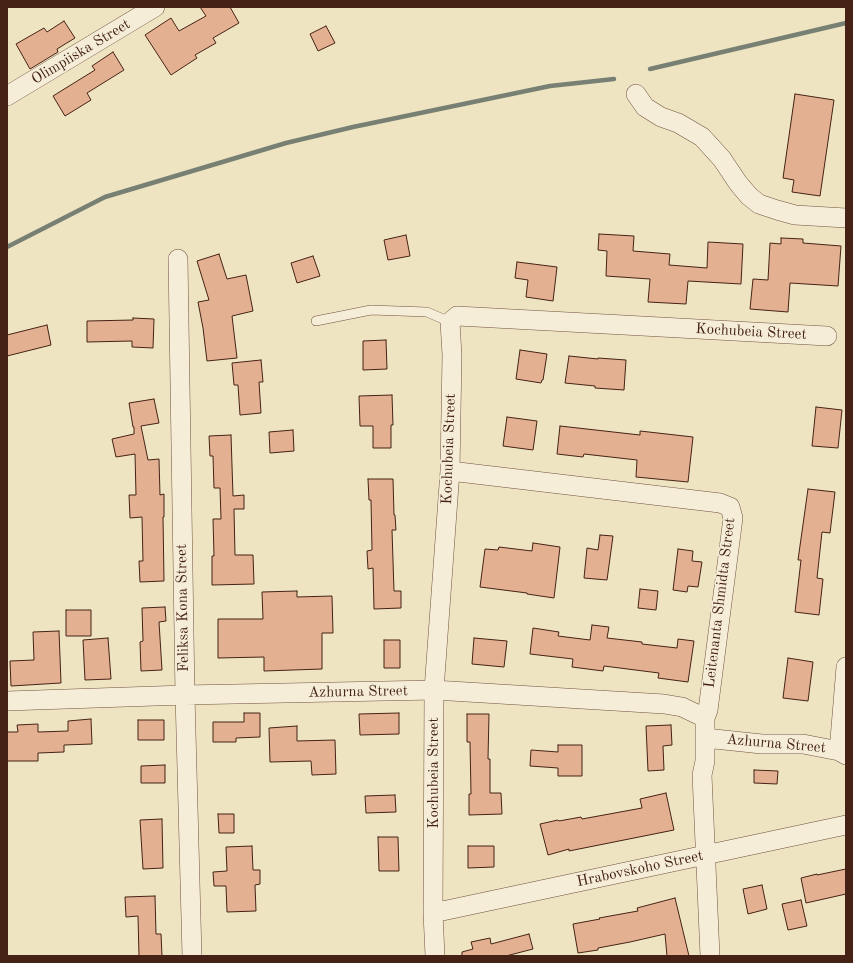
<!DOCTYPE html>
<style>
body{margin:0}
#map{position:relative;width:853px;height:963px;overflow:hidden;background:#efe4c1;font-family:"Old Standard TT",serif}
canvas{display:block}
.frame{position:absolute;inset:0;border:8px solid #452215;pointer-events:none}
</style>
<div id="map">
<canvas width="853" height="963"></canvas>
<div class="frame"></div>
</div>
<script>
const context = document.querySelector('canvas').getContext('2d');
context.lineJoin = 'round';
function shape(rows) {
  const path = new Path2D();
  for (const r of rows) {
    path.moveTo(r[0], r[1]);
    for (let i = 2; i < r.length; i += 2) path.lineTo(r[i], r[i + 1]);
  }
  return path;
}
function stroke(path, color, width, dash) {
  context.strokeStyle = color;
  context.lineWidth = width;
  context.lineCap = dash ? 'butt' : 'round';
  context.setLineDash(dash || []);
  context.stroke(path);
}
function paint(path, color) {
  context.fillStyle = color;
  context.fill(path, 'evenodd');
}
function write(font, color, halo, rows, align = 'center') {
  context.font = font + ' "Old Standard TT",serif';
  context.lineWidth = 3.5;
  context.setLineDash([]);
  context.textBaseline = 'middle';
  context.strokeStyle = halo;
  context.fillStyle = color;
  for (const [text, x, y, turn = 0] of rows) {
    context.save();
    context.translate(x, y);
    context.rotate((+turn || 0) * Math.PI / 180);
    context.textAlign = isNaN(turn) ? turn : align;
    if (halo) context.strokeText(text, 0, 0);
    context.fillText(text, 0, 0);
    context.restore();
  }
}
stroke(shape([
 [650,69,846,23],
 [7,247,105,197,286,143,353,127,550,86,614,79]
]), '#788074', 4.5);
const building = shape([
 [200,7,230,7,239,23,213,38,216,43,195,55,197,58,171,75,145,35,171,18,179,31,206,16,200,7],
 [64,21,75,38,57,49,58,52,30,69,16,44,44,28,47,32,64,21],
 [326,26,335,43,318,51,310,34,326,26],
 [113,52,124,70,87,93,91,100,65,116,53,96,95,70,92,66,113,52],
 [795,94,834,100,820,196,792,192,794,180,783,178,795,94],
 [599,234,634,236,633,251,670,254,669,265,707,268,708,242,743,244,741,284,688,281,686,304,648,302,650,279,606,276,607,251,598,250,599,234],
 [406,235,410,256,388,260,384,240,406,235],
 [781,238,803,239,803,243,841,246,838,286,790,283,788,312,750,309,753,279,768,280,770,243,781,244,781,238],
 [219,254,227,279,246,275,253,311,232,316,237,358,207,361,203,328,198,302,209,300,197,261,219,254],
 [313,256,320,276,297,283,291,263,313,256],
 [517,262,557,267,553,301,526,297,528,280,515,278,517,262],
 [133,318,154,319,153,348,132,347,132,341,87,342,87,321,133,320,133,318],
 [47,325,51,345,7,356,7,335,47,325],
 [386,340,387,369,363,370,363,341,386,340],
 [520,350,547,354,543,380,542,380,541,383,516,379,520,350],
 [569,356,598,359,598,358,626,360,624,390,595,388,595,386,565,383,569,356],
 [261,360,263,382,259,382,261,413,240,415,238,385,234,385,232,363,261,360],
 [392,395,393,425,391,425,391,448,373,448,373,426,360,426,359,396,392,395],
 [154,399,159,423,141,426,148,460,159,459,160,495,164,494,164,517,163,517,164,581,140,582,139,561,143,561,142,517,130,518,129,495,136,495,135,454,116,457,112,439,134,434,134,427,133,427,129,403,154,399],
 [816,407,842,410,838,448,812,446,816,407],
 [507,417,537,421,533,450,503,446,507,417],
 [560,426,640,435,640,431,693,437,688,482,636,477,637,460,584,454,583,457,557,454,560,426],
 [293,430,294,451,270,453,269,432,293,430],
 [231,435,233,496,244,495,244,509,234,509,235,555,253,555,254,584,212,585,212,556,214,556,213,519,221,519,220,488,214,488,213,456,210,456,209,436,231,435],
 [368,479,393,479,394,515,395,515,396,530,392,530,394,591,401,591,401,608,374,609,373,568,368,569,367,551,372,550,371,500,369,500,368,479],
 [808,489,835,492,830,533,822,532,817,578,823,579,819,615,795,612,801,560,798,560,808,489],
 [600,535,613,536,607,580,584,578,587,548,598,550,600,535],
 [533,543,560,547,554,598,527,594,527,593,480,587,485,549,498,550,499,547,532,551,533,543],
 [678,549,693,551,692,561,702,562,698,587,688,586,687,592,673,590,678,549],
 [640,589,658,591,656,610,638,608,640,589],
 [297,591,297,597,332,596,333,633,322,633,322,669,264,671,264,657,218,658,218,619,263,619,262,592,297,591],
 [165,607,166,621,159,622,162,670,141,671,140,642,143,641,142,608,165,607],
 [66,610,91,610,91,636,66,636,66,610],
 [592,625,609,627,607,638,642,642,642,644,677,648,678,639,694,641,688,682,658,678,659,673,604,666,603,671,572,667,573,659,530,654,533,628,559,632,558,636,590,640,592,625],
 [59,631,61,683,11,686,10,661,34,660,33,632,59,631],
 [108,638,111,679,85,680,83,640,108,638],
 [474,638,507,641,504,667,472,664,474,638],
 [384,640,400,640,400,668,384,668,384,640],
 [788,658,813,662,808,701,783,698,788,658],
 [244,713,260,713,260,737,236,738,236,742,213,742,213,722,244,722,244,713],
 [399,713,399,734,360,735,359,714,399,713],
 [467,714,489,714,488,759,490,759,490,793,501,793,502,814,469,815,469,794,471,794,470,742,467,742,467,714],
 [91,719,92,744,64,745,64,752,38,753,38,761,7,761,7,732,18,732,17,725,38,724,38,732,68,731,68,721,91,719],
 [138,720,164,720,164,740,138,740,138,720],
 [671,725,672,745,663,746,664,770,648,771,646,726,671,725],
 [297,726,297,741,335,740,336,774,312,775,311,761,270,762,269,728,297,726],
 [558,745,582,745,582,776,558,776,558,768,530,766,531,750,558,752,558,745],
 [165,765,165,783,141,783,141,766,165,765],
 [754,770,778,771,777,784,754,783,754,770],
 [666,793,674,830,569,851,569,849,548,855,540,824,558,820,559,821,581,817,582,819,642,808,640,799,666,793],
 [395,795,396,812,366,813,365,796,395,795],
 [218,814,234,814,234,833,219,833,218,814],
 [162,819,163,868,143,869,140,820,162,819],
 [378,837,398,837,399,871,379,871,378,837],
 [252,846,253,870,260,870,260,884,255,885,256,911,227,912,226,886,214,886,213,872,227,871,226,847,252,846],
 [468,846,494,846,494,867,468,868,468,846],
 [846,869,846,894,806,903,801,878,817,874,817,875,846,869],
 [762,885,767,909,748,914,743,889,762,885],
 [155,896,156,934,161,934,162,956,139,956,138,916,126,917,125,897,155,896],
 [675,898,689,956,667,956,665,934,630,942,598,948,598,950,578,953,573,924,600,919,599,918,638,911,637,908,675,898],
 [801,900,807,926,788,930,782,904,801,900],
 [529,934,533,949,506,956,462,956,462,952,473,949,471,942,490,938,491,944,529,934]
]);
paint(building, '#e3b091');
stroke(building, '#452215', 1);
const service = shape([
 [316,321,371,310,427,312,450,322]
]);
const minor = shape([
 [636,94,645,107,661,117,678,123,702,137,722,159,738,183,749,196,759,204,777,210,795,215,846,218],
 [7,96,155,7],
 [178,259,185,695,192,956],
 [450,471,720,503,730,507,733,518,708,710,705,718,705,761,702,775,710,956],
 [7,701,185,695,434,690,664,704,682,707,705,718],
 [705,738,762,744,803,744,839,751,846,755],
 [839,751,846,667],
 [433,913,846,825],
 [435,956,433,913,434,690,450,471,452,355,450,322,457,316,827,336]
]);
stroke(service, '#705240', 10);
stroke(minor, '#705240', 20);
stroke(service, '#f5edd7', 9);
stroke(minor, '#f5edd7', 19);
write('15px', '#452215', '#f5edd7', [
 ["Olimpiiska Street",81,52,-31],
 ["Kochubeia Street",751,332,3],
 ["Kochubeia Street",449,449,-88],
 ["Leitenanta Shmidta Street",720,603,-83],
 ["Feliksa Kona Street",183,608,-91],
 ["Azhurna Street",358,692,-1],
 ["Azhurna Street",776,744,5],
 ["Kochubeia Street",434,773,-90],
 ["Hrabovskoho Street",640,869,-12]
]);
</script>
